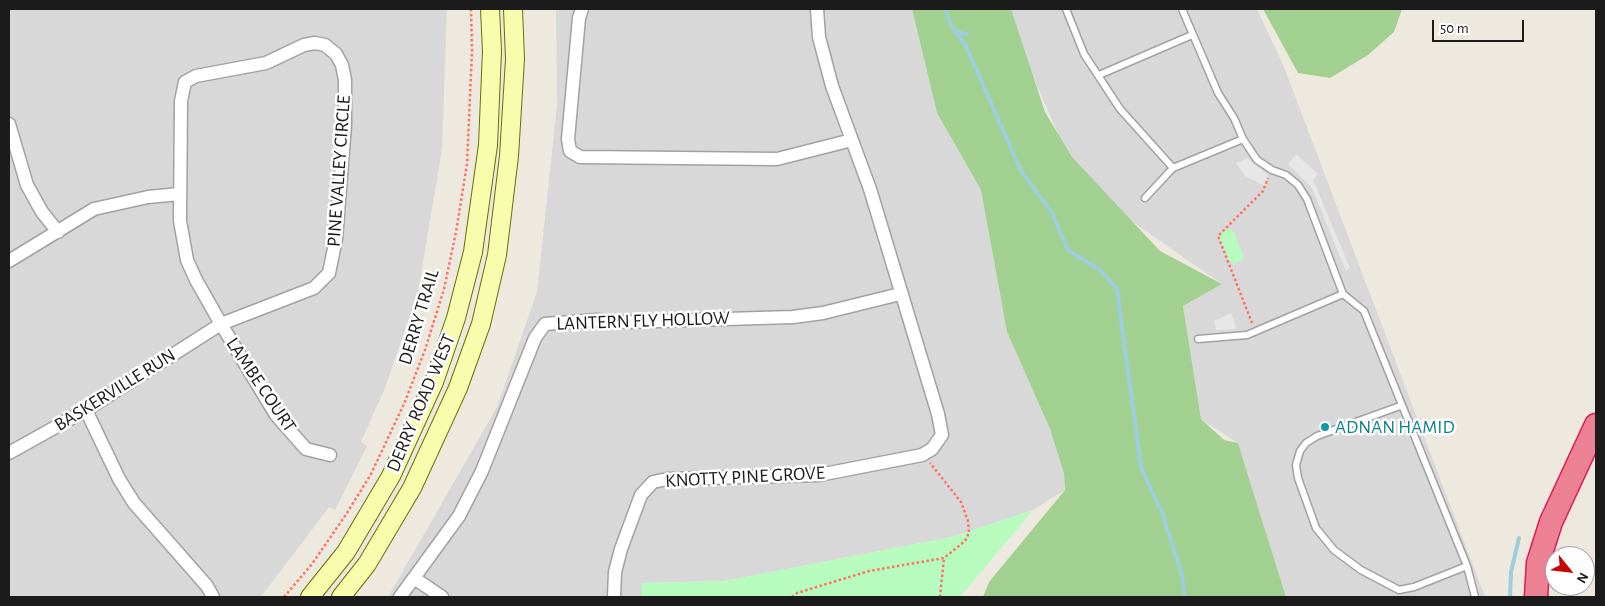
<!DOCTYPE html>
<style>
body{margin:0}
#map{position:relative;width:1605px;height:606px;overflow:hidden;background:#ede9df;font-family:"Alegreya Sans",sans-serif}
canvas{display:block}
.frame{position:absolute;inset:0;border:10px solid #1b1b1b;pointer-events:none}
.north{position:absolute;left:1545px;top:546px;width:50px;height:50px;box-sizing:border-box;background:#fff;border:1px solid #a4a4a4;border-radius:50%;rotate:119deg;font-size:14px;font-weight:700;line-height:20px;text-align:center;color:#1b1b1b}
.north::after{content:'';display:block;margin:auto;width:18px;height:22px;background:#c60400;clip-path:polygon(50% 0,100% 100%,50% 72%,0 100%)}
.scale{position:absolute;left:1432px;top:20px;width:92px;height:22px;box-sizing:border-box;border:2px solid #1b1b1b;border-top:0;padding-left:6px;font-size:15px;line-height:18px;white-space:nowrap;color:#1b1b1b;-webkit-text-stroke:4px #fff;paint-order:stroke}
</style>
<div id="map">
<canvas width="1605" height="606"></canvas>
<div class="frame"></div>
<div class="north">N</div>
<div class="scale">50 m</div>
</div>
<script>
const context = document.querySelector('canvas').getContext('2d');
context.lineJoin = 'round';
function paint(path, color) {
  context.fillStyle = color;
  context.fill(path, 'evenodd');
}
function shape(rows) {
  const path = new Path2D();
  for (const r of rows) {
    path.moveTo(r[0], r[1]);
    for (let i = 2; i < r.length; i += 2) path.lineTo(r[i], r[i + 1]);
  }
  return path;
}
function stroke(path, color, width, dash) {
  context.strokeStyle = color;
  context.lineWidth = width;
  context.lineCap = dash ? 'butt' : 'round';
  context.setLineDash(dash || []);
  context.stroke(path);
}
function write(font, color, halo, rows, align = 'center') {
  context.font = font + ' "Alegreya Sans",sans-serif';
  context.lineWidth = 5;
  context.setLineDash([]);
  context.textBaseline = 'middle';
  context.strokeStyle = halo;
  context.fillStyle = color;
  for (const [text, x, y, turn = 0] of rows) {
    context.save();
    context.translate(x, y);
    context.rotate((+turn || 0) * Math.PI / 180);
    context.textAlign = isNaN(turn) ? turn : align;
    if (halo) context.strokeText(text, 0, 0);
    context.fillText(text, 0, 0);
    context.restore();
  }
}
paint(shape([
 [9,9,447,9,442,149,418,292,385,388,361,442,367,446,335,510,329,507,261,597,9,597],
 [556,9,912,9,937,113,981,190,1007,332,1050,429,1064,474,1065,490,1033,510,952,537,724,581,643,583,641,597,388,597,497,407,537,292,557,105],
 [1010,9,1257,9,1284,67,1485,597,1286,597,1238,443,1201,419,1183,306,1222,284,1081,186,1031,72]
]), '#d9d8d8');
paint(shape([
 [912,9,1011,9,1045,112,1072,157,1160,251,1222,284,1183,306,1201,419,1224,440,1238,443,1286,597,983,597,989,582,1065,490,1064,474,1050,429,1007,332,981,190,937,113],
 [1263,9,1402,9,1394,32,1368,55,1330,78,1298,73]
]), '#a2d091');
paint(shape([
 [1230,229,1234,232,1244,257,1241,261,1234,264,1228,260,1219,236,1223,231],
 [1033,510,960,597,641,597,642,583,724,581,952,537]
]), '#b7fcbe');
paint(shape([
 [1296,154,1318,174,1313,180,1350,268,1346,271,1312,188,1288,164],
 [1247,158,1268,175,1265,186,1245,176,1236,163],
 [1231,313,1237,329,1216,330,1214,321]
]), '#e7e7e7');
stroke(shape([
 [945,9,951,25,966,46,1021,171,1051,211,1068,250,1101,271,1117,289,1141,467,1162,513,1181,571,1185,597],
 [956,32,967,34],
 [1510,597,1511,572,1519,538]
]), '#9ccede', 4);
const service = shape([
 [1066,9,1084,54,1120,109,1173,168],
 [1182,9,1218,93,1234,118,1243,139,1257,160,1272,170,1286,175,1298,185,1307,199,1343,294,1364,311,1467,566,1475,597],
 [1099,75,1192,35],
 [1145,198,1173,168,1243,139],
 [1198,339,1247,335,1343,294],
 [1400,406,1317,436,1306,443,1300,451,1296,465,1298,478,1316,528,1334,550,1361,570,1399,590,1414,587,1467,566]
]);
const minor = shape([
 [582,9,579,18,568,139,570,151,580,157,777,159,852,140],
 [9,124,27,185,42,212,58,232],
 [9,261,94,209,148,197,179,194],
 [86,410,119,479,134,503,207,586,213,597],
 [9,453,86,410,221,324,314,288,329,273,336,239,345,125,345,80,342,65,336,54,325,45,315,43,304,45,266,63,196,76,185,82,181,101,180,221,187,260,196,280,221,324,276,415,306,449,330,455],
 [414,578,442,597],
 [400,597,459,516,482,471,535,338,545,324,597,320,626,322,793,317,823,313,900,294],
 [614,597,615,572,621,549,641,495,653,482,667,479,819,475,922,455,932,449,942,435,938,414,870,189,832,86,819,37,817,9]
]);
const secondary = shape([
 [310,597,346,552,391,476,434,382,456,318,473,252,488,145,492,51,490,9],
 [341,597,367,564,412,488,458,388,481,324,497,255,509,156,515,59,513,9]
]);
const motorway = shape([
 [1536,597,1538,563,1551,522,1596,425]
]);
stroke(service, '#a2a2a2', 9);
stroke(minor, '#a2a2a2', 15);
stroke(secondary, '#657400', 20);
stroke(motorway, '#df1959', 25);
stroke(shape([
 [1252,323,1218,236,1263,191,1268,178],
 [284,597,312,564,347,513,371,474,404,404,425,350,444,289,456,232,467,164,472,51,471,9],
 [792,597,797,593,869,571,944,558,965,541,969,533,968,521,961,502,930,463],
 [940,597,944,558]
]), '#ff725f', 2.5, [2.5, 2.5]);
stroke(service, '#fff', 6);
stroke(minor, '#fff', 12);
stroke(secondary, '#f7fdad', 18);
stroke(motorway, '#eb8192', 22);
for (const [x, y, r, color] of [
 [1325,427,5,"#0f9aa8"]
]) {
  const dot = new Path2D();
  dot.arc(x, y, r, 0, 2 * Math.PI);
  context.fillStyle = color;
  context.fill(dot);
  stroke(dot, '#fff', 2);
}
write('19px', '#1b1b1b', '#fff', [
 ["PINE VALLEY CIRCLE",339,171,-86],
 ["DERRY TRAIL",419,317,-73],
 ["LANTERN FLY HOLLOW",643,321,-2],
 ["LAMBE COURT",261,385,56],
 ["BASKERVILLE RUN",115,390,-32],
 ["DERRY ROAD WEST",421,403,-67],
 ["KNOTTY PINE GROVE",745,477,-3]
]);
write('19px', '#0d838f', '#fff', [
 ["ADNAN HAMID",1335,427]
], 'left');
</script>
